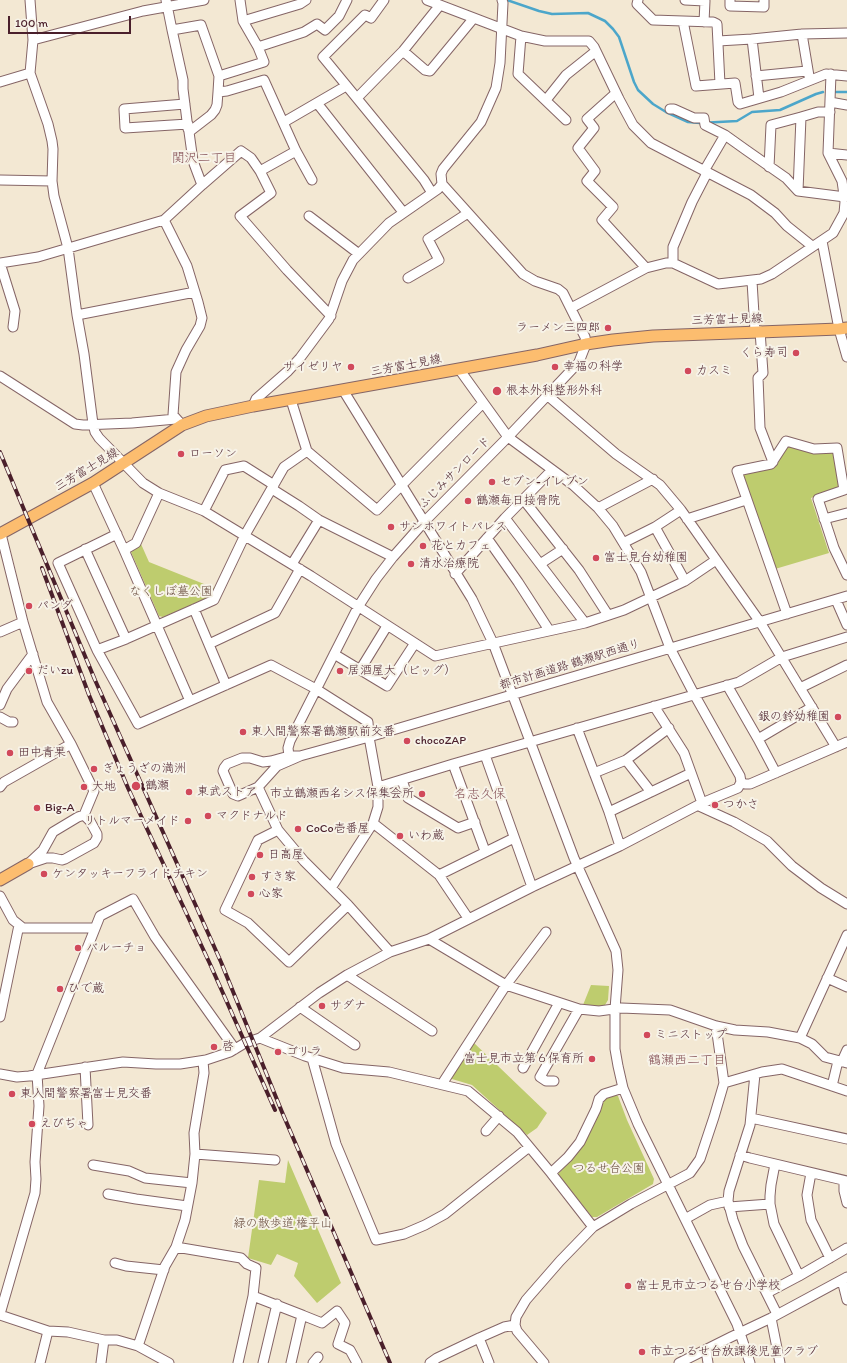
<!DOCTYPE html>
<meta charset="utf-8">
<style>
body{margin:0}
#map{position:relative;width:847px;height:1363px;overflow:hidden;background:#f3e8d3;font-family:Itim,sans-serif}
canvas{display:block}
.scale{position:absolute;left:8px;top:16px;width:123px;height:18px;box-sizing:border-box;border:2px solid #4a1f2b;border-top:0;padding-left:5px;font-size:12px;line-height:14px;white-space:nowrap;color:#4a1f2b;-webkit-text-stroke:3px #f7f3e8;paint-order:stroke}
</style>
<div id="map">
<canvas width="847" height="1363"></canvas>
<div class="scale">100 m</div>
</div>
<script>
const context = document.querySelector('canvas').getContext('2d');
context.lineJoin = 'round';
function paint(path, color) {
  context.fillStyle = color;
  context.fill(path, 'evenodd');
}
function shape(rows) {
  const path = new Path2D();
  for (const r of rows) {
    path.moveTo(r[0], r[1]);
    for (let i = 2; i < r.length; i += 2) path.lineTo(r[i], r[i + 1]);
  }
  return path;
}
function stroke(path, color, width, dash) {
  context.strokeStyle = color;
  context.lineWidth = width;
  context.lineCap = dash ? 'butt' : 'round';
  context.setLineDash(dash || []);
  context.stroke(path);
}
function write(font, color, halo, rows, align = 'center') {
  context.font = font + ' Itim,"Klee One",sans-serif';
  context.lineWidth = 4;
  context.setLineDash([]);
  context.textBaseline = 'middle';
  context.strokeStyle = halo;
  context.fillStyle = color;
  for (const [text, x, y, turn = 0] of rows) {
    context.save();
    context.translate(x, y);
    context.rotate((+turn || 0) * Math.PI / 180);
    context.textAlign = isNaN(turn) ? turn : align;
    if (halo) context.strokeText(text, 0, 0);
    context.fillText(text, 0, 0);
    context.restore();
  }
}
paint(shape([
 [786,446,832,451,835,453,840,485,838,488,811,498,829,553,775,569,740,475,742,472,773,467],
 [141,544,149,562,214,588,211,595,202,601,163,617,159,616,131,552,133,548],
 [591,985,609,986,608,1000,605,1005,599,1007,583,1005],
 [473,1042,547,1113,537,1128,527,1135,472,1085,452,1079,450,1076],
 [614,1094,618,1096,627,1120,654,1179,653,1184,597,1217,592,1217,558,1174,572,1159,602,1101,607,1097],
 [288,1160,341,1283,317,1303,294,1276,298,1263,277,1254,271,1265,248,1258,259,1180,285,1183]
]), '#becc6e');
stroke(shape([
 [507,0,539,11,552,14,588,13,605,21,613,29,619,37,634,82,638,90,653,104,666,112,688,122,700,123,737,121,752,112,780,110,816,94,823,92],
 [836,92,847,92]
]), '#4ca6ca', 2.5);
const minor = shape([
 [30,0,33,40,30,73,48,124,52,141,53,149,52,181,54,196,68,248,77,315,84,354,93,424,95,432,99,438,143,483,159,493,204,511,311,576,435,656,585,623,624,610,685,581,716,560],
 [166,0,172,30,201,25,219,76,218,92],
 [384,0,371,18,365,15,323,57,424,180,432,193],
 [427,0,521,36,545,41,589,41,594,47,619,99,633,125,651,143,751,195,775,213,787,226,812,246],
 [638,0,637,4,653,20,713,22,717,24,720,84],
 [685,0,705,1,704,22],
 [730,0,730,6,764,7,764,0],
 [243,21,300,4,306,0],
 [683,21,696,86,735,83,738,102,740,104,781,92,826,74,847,76],
 [172,30,183,80,183,89,188,129],
 [802,34,809,76],
 [521,36,518,74,566,120],
 [33,40,143,11,204,0],
 [718,41,752,39],
 [258,47,304,32,317,24,325,30,339,16,347,0],
 [403,51,425,70,430,71,473,19],
 [219,76,264,62,258,47,243,21,240,0],
 [756,76,807,71],
 [0,82,30,73],
 [616,93,587,119,594,128,578,148,595,171,587,181,613,207,602,220,646,268],
 [357,98,403,51,440,5],
 [759,98,752,39,802,34,847,33],
 [546,100,566,75,596,51],
 [830,102,847,105],
 [317,103,403,212],
 [185,104,124,109,125,128,188,124],
 [670,109,674,109,694,118,704,118,705,125,725,135,746,150,786,178,798,191,845,197],
 [801,117,818,112,830,112],
 [284,122,346,86],
 [828,153,847,155],
 [769,167,771,125,801,117,798,191],
 [260,171,271,193,240,216,287,270,331,316],
 [704,171,725,135],
 [0,180,52,181],
 [202,185,193,161,189,132,211,115,215,110,217,105,218,92,227,91,264,80,296,151,312,180],
 [309,216,359,254],
 [164,220,187,266,198,302,202,318,200,326,186,350,176,372,173,415,182,425],
 [822,241,839,329,847,357],
 [0,263,38,257,164,220,202,185,241,151,251,158,260,171,296,151],
 [0,263,15,311,13,327],
 [673,263,673,247,692,202,707,173],
 [408,278,439,260,428,239,468,213],
 [752,281,755,331],
 [571,308,646,268,666,263,673,263,718,284,761,279,772,274,833,233,844,213,845,202,842,181,828,153,831,74],
 [77,315,195,292],
 [760,331,763,373,758,378,760,428,773,462],
 [459,369,508,437,573,485,598,508,613,526,641,572,670,648,694,694,740,776,741,782],
 [0,376,75,424,83,425,132,423,176,419],
 [343,390,472,599,493,643,574,858,616,951,618,970,615,1009,615,1049,618,1066,623,1088,638,1124,737,1324,750,1363],
 [547,395,616,454,660,485,681,510,760,622,836,747],
 [291,400,307,451,377,510,483,403],
 [253,406,256,399,288,371,300,358,329,319,342,281,353,260,389,223,438,189,442,184],
 [93,483,124,550,190,701],
 [272,489,299,506,319,520,393,557],
 [523,499,579,570,608,615],
 [598,508,653,479],
 [204,511,225,470,244,466,274,485],
 [505,518,585,623],
 [687,519,746,500],
 [824,519,847,513],
 [655,527,685,581],
 [1,534,23,622,47,702,71,744,94,791,84,815],
 [117,534,58,563,97,650,138,724,271,665,316,689,368,722,369,737,378,787,378,807,373,823,331,888],
 [487,538,518,582,549,630],
 [625,542,655,527,681,510],
 [85,549,126,639,194,609,214,600,245,535,284,467,307,451],
 [124,550,136,543,159,493],
 [292,564,319,520],
 [540,564,563,549],
 [455,574,505,518,552,470],
 [836,600,847,625],
 [194,609,226,685],
 [787,614,737,471,771,464,786,441,814,449,837,448,844,490,818,499,834,548,847,575],
 [0,632,23,622],
 [209,644,275,613,300,569],
 [97,650,126,639],
 [334,654,387,686,415,643],
 [360,670,387,626],
 [727,685,758,739],
 [800,688,847,665],
 [0,705,7,689,33,654],
 [654,706,684,753,702,803],
 [0,717,9,722,13,722],
 [577,728,609,812,620,846],
 [485,755,532,887],
 [289,756,288,748,290,741,358,607,376,579,393,557,424,522,508,437,579,362,586,344,585,337,563,293,558,289,535,281,523,274,442,184,441,174,443,169,481,122,496,88,500,63,503,3,502,0],
 [300,756,277,766,258,787,238,796,233,794,223,771,224,768,227,764,242,758,250,758,263,762,271,761,289,756,300,756,369,737,847,596],
 [626,760,651,792],
 [453,764,485,851],
 [594,773,626,760,669,728],
 [776,773,758,739,812,707],
 [402,780,408,798,458,828,475,822],
 [0,787,4,782,71,744],
 [258,787,278,830,304,861,348,905,390,952],
 [378,787,453,764,739,682,782,657,847,637],
 [699,806,734,822,767,841,792,866,821,888,847,904],
 [609,812,691,773],
 [84,815,90,821,97,834,97,838,94,843,65,859,62,860,53,858,46,858,28,864,43,850,53,832,78,817,84,815],
 [373,823,439,875,514,838],
 [278,830,258,840,225,910,248,923,289,962,348,905],
 [439,875,468,918],
 [0,896,13,920,23,928,95,928],
 [429,939,506,985,579,1009,599,1011,621,1008,670,1010,716,1026,735,1030,768,1032,800,1038,812,1044,825,1057,847,1063],
 [347,975,432,1031],
 [827,978,847,987],
 [300,1007,355,1045],
 [0,1017,19,925],
 [260,1038,305,1056,343,1068,389,1072,468,1091,517,1132,551,1173,593,1227],
 [800,1038,847,935],
 [312,1058,336,1144,376,1240,404,1234,425,1225,445,1214,529,1147],
 [842,1061,847,1050],
 [85,1067,88,1125],
 [523,1068,559,1003],
 [0,1074,17,1077,29,1076,123,1062,156,1064,180,1064,206,1060,230,1052,245,1043,260,1038,319,993,347,975,390,952,429,939,532,887,620,846,702,803,738,788,741,782,745,784,750,784,847,742],
 [755,1074,750,1125,729,1191,728,1201,733,1220,743,1246,777,1314],
 [554,1081,546,1081,540,1077,579,1009],
 [724,1083,762,1072,782,1069,847,1091],
 [442,1084,506,985,546,932],
 [832,1086,838,1061],
 [751,1118,847,1139],
 [486,1131,499,1116],
 [195,1154,275,1160],
 [740,1155,750,1158,847,1181],
 [775,1164,771,1185,770,1196,770,1204,774,1224,799,1276],
 [93,1165,129,1171,145,1178,192,1183],
 [551,1173,568,1157,580,1142,596,1109,599,1099,604,1094,623,1088],
 [811,1173,807,1195,811,1220,830,1258],
 [844,1181,844,1191,847,1203],
 [108,1194,136,1199,187,1206],
 [729,1207,770,1204],
 [685,1219,710,1205,728,1201],
 [176,1247,241,1258,247,1264,256,1268,253,1296,238,1363],
 [115,1263,126,1266,164,1270],
 [842,1280,847,1300],
 [767,1293,799,1276,847,1248],
 [253,1296,302,1315,291,1363],
 [0,1314,35,1193,36,1179,35,1162,39,1106,37,1074,100,916,133,899,155,937,235,1049],
 [0,1315,48,1331,68,1332,104,1340,117,1340,138,1346,165,1266,176,1247,185,1220,192,1183,195,1154,194,1133,204,1073,203,1061],
 [302,1315,322,1323,337,1311,345,1323,338,1344,350,1350,357,1363],
 [771,1318,780,1363],
 [479,1338,489,1363],
 [138,1346,169,1363],
 [706,1350,708,1363],
 [40,1363,48,1331],
 [101,1363,104,1340],
 [263,1363,277,1304],
 [313,1363,318,1357],
 [430,1363,437,1358,479,1338,504,1327,515,1325],
 [544,1363,517,1331,515,1325,516,1317,526,1300,560,1261,593,1227,631,1204,690,1173,700,1159,714,1117,724,1083,716,1026],
 [679,1363,731,1337,771,1318,847,1277]
]);
const major = shape([
 [0,534,93,483,182,425,206,416,253,406,537,355,586,344,613,340,653,336,839,329,847,328],
 [0,880,28,864]
]);
stroke(minor, '#856566', 11);
stroke(major, '#856566', 13);
stroke(minor, '#fff', 9);
stroke(major, '#fcbd6f', 11);
const rail = shape([
 [0,452,95,680,221,962,282,1112,390,1363],
 [42,568,89,695,128,788,210,964,275,1110]
]);
stroke(rail, '#4a1f2b', 4);
stroke(rail, '#f7f3e8', 2.5, [8]);
for (const [x, y, r, color] of [
 [608,328,4,"#d1495b"],
 [796,353,4,"#d1495b"],
 [351,367,4,"#d1495b"],
 [555,367,4,"#d1495b"],
 [688,371,4,"#d1495b"],
 [497,391,5,"#d1495b"],
 [181,454,4,"#d1495b"],
 [492,482,4,"#d1495b"],
 [468,501,4,"#d1495b"],
 [391,527,4,"#d1495b"],
 [423,546,4,"#d1495b"],
 [596,558,4,"#d1495b"],
 [411,564,4,"#d1495b"],
 [29,606,4,"#d1495b"],
 [29,671,4,"#d1495b"],
 [340,671,4,"#d1495b"],
 [838,717,4,"#d1495b"],
 [243,732,4,"#d1495b"],
 [407,741,4,"#d1495b"],
 [10,753,4,"#d1495b"],
 [94,769,4,"#d1495b"],
 [136,786,5,"#d1495b"],
 [84,787,4,"#d1495b"],
 [189,792,4,"#d1495b"],
 [422,794,4,"#d1495b"],
 [715,805,4,"#d1495b"],
 [37,808,4,"#d1495b"],
 [208,816,4,"#d1495b"],
 [188,821,4,"#d1495b"],
 [298,829,4,"#d1495b"],
 [400,836,4,"#d1495b"],
 [260,855,4,"#d1495b"],
 [44,874,4,"#d1495b"],
 [252,877,4,"#d1495b"],
 [251,894,4,"#d1495b"],
 [78,948,4,"#d1495b"],
 [60,989,4,"#d1495b"],
 [322,1006,4,"#d1495b"],
 [647,1035,4,"#d1495b"],
 [214,1047,4,"#d1495b"],
 [278,1052,4,"#d1495b"],
 [592,1059,4,"#d1495b"],
 [12,1094,4,"#d1495b"],
 [32,1124,4,"#d1495b"],
 [628,1286,4,"#d1495b"],
 [642,1352,4,"#d1495b"]
]) {
  const dot = new Path2D();
  dot.arc(x, y, r, 0, 2 * Math.PI);
  context.fillStyle = color;
  context.fill(dot);
  stroke(dot, '#f7f3e8', 1.5);
}
write('12px', '#4a1f2b', '#f7f3e8', [
 ["三芳富士見線",727,320,-2],
 ["三芳富士見線",406,366,-11],
 ["三芳富士見線",87,470,-31],
 ["ふじみサンロード",455,473,-45],
 ["都市計画道路 鶴瀬駅西通り",570,665,-17]
]);
write('12px', '#4a1f2b', '#f7f3e8', [
 ["ラーメン三四郎",600,328,"right"],
 ["くら寿司",788,353,"right"],
 ["サイゼリヤ",343,367,"right"],
 ["幸福の科学",563,367],
 ["カスミ",696,371],
 ["根本外科整形外科",506,391],
 ["ローソン",189,454],
 ["セブン-イレブン",500,482],
 ["鶴瀬毎日接骨院",476,501],
 ["サンホワイトパレス",399,527],
 ["花とカフェ",431,546],
 ["富士見台幼稚園",604,558],
 ["清水治療院",419,564],
 ["パンダ",37,606],
 ["だいzu",37,671],
 ["居酒屋大（ビッグ）",348,671],
 ["銀の鈴幼稚園",830,717,"right"],
 ["東入間警察署鶴瀬駅前交番",251,732],
 ["chocoZAP",415,741],
 ["田中青果",18,753],
 ["ぎょうざの満洲",102,769],
 ["鶴瀬",145,786],
 ["大地",92,787],
 ["東武ストア",197,792],
 ["市立鶴瀬西名シス保集会所",414,794,"right"],
 ["つかさ",723,805],
 ["Big-A",45,808],
 ["マクドナルド",216,816],
 ["リトルマーメイド",180,821,"right"],
 ["CoCo壱番屋",306,829],
 ["いわ蔵",408,836],
 ["日高屋",268,855],
 ["ケンタッキーフライドチキン",52,874],
 ["すき家",260,877],
 ["心家",259,894],
 ["バルーチョ",86,948],
 ["ひで蔵",68,989],
 ["サダナ",330,1006],
 ["ミニストップ",655,1035],
 ["啓",222,1047],
 ["ゴリラ",286,1052],
 ["富士見市立第６保育所",584,1059,"right"],
 ["東入間警察署富士見交番",20,1094],
 ["えびぢゃ",40,1124],
 ["富士見市立つるせ台小学校",636,1286],
 ["市立つるせ台放課後児童クラブ",650,1352]
], 'left');
write('12px', '#674a3c', '#f7f3e8', [
 ["なくしぼ墓公園",171,592],
 ["つるせ台公園",609,1169],
 ["緑の散歩道 権平山",283,1224]
]);
write('13px', '#844f55', '#f7f3e8', [
 ["関沢二丁目",204,159],
 ["名志久保",480,795],
 ["鶴瀬西二丁目",687,1061]
]);
</script>
